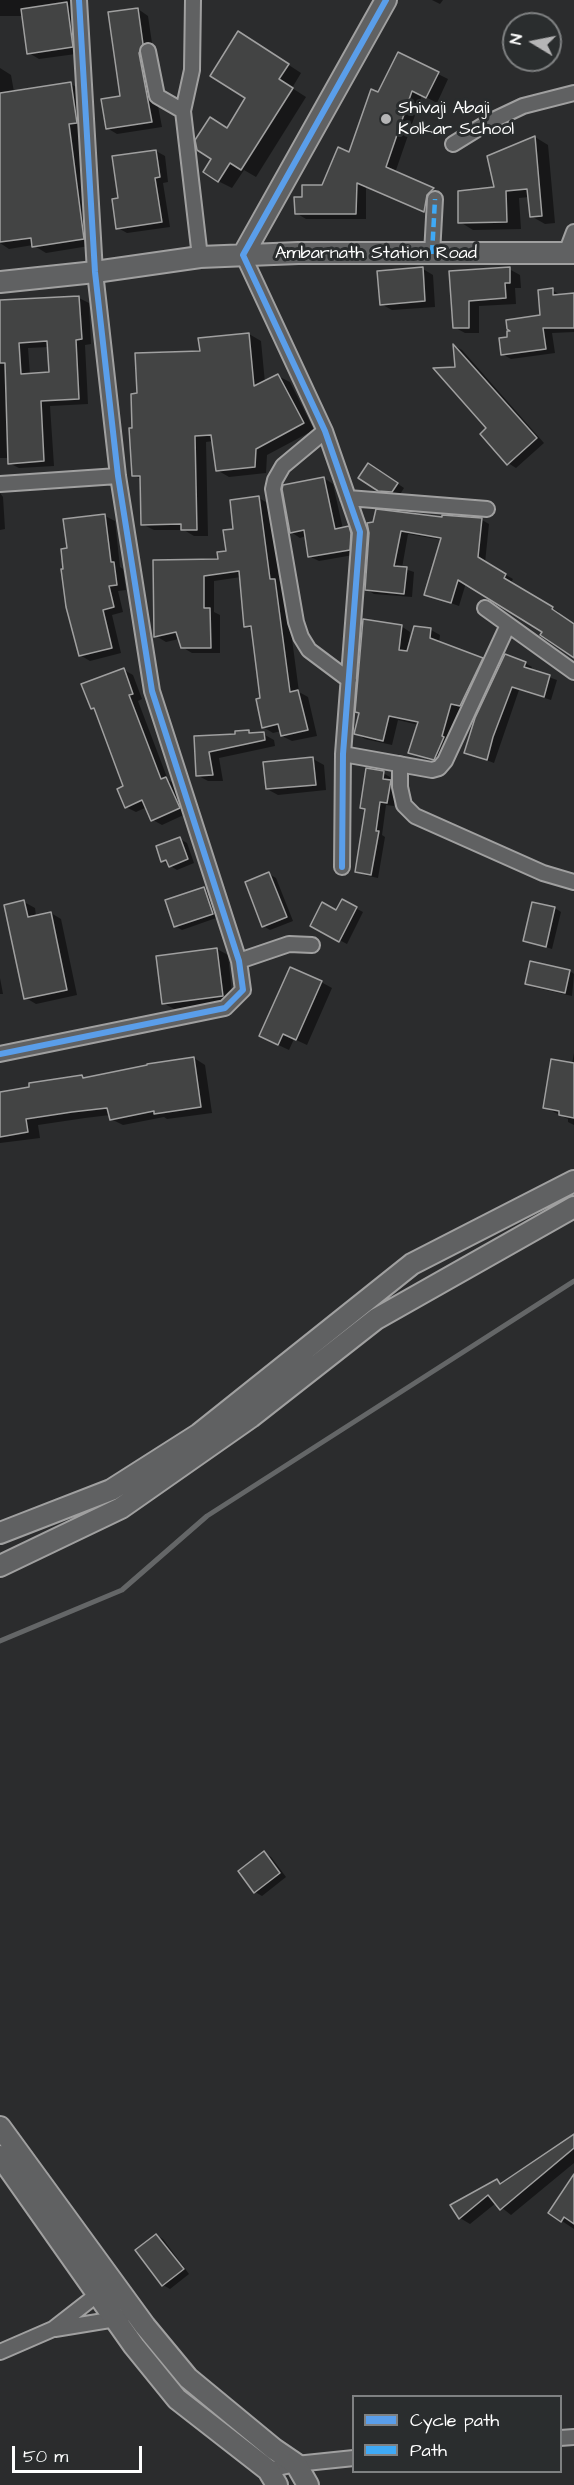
<!DOCTYPE html>
<style>
body{margin:0}
#map{position:relative;width:574px;height:2485px;overflow:hidden;background:#2b2c2d;font-family:"Architects Daughter",sans-serif}
canvas{display:block}
.legend{position:absolute;left:352px;top:2395px;width:210px;height:78px;box-sizing:border-box;background:#2a2d2e;border:2px solid #7f8182;margin:0;padding:8px 10px;list-style:none;font-size:18px;color:#fff}
.legend li{display:flex;align-items:center;gap:12px;height:30px}
.legend b{width:30px;border:2px solid #7f8182}
.north{position:absolute;left:502px;top:12px;width:60px;height:60px;box-sizing:border-box;background:#2a2d2e;border:2px solid #7f8182;border-radius:50%;rotate:280deg;font-size:16px;font-weight:700;line-height:24px;text-align:center;color:#fff}
.north::after{content:'';display:block;margin:auto;width:21px;height:27px;background:#b5b5b6;clip-path:polygon(50% 0,100% 100%,50% 72%,0 100%)}
.scale{position:absolute;left:12px;top:2446px;width:130px;height:27px;box-sizing:border-box;border:3px solid #fff;border-top:0;padding-left:8px;font-size:18px;line-height:21px;white-space:nowrap;color:#fff;-webkit-text-stroke:4px #2a2d2e;paint-order:stroke}
</style>
<div id="map">
<canvas width="574" height="2485"></canvas>
<ul class="legend">
<li><b style="height:8px;background:#5a9eea"></b>Cycle path</li>
<li><b style="height:8px;background:#3fa9f5"></b>Path</li>
</ul>
<div class="north">N</div>
<div class="scale">50 m</div>
</div>
<script>
const context = document.querySelector('canvas').getContext('2d');
context.lineJoin = 'round';
function paint(path, color) {
  context.fillStyle = color;
  context.fill(path, 'evenodd');
}
function shape(rows) {
  const path = new Path2D();
  for (const r of rows) {
    path.moveTo(r[0], r[1]);
    for (let i = 2; i < r.length; i += 2) path.lineTo(r[i], r[i + 1]);
  }
  return path;
}
function stroke(path, color, width, dash) {
  context.strokeStyle = color;
  context.lineWidth = width;
  context.lineCap = dash ? 'butt' : 'round';
  context.setLineDash(dash || []);
  context.stroke(path);
}
function write(font, color, halo, rows, align = 'center') {
  context.font = font + ' "Architects Daughter",sans-serif';
  context.lineWidth = 6;
  context.setLineDash([]);
  context.textBaseline = 'middle';
  context.strokeStyle = halo;
  context.fillStyle = color;
  for (const [text, x, y, turn = 0] of rows) {
    context.save();
    context.translate(x, y);
    context.rotate((+turn || 0) * Math.PI / 180);
    context.textAlign = isNaN(turn) ? turn : align;
    if (halo) context.strokeText(text, 0, 0);
    context.fillText(text, 0, 0);
    context.restore();
  }
}
paint(shape([
 [0,0,76,0,83,53,39,59,29,53,23,16,0,16],
 [432,0,443,0,440,4],
 [138,9,148,16,153,50,149,59,162,127,117,134,107,128,122,98],
 [252,41,301,73,292,88,306,97,256,177,244,170,232,188,218,181,227,129,247,98],
 [0,68,11,75,14,92,71,84,83,91,88,129,80,130,95,245,46,253,33,245,9,249,0,243],
 [438,74,448,79,437,103,422,95,395,173,442,194,437,200,433,216,366,187,366,219,306,219,296,213,304,199,323,187,350,154,379,94],
 [535,137,548,145,555,223,545,224,531,216,529,197,519,198,521,229,473,230,460,222,496,189],
 [156,151,165,156,168,182,163,183,170,227,127,233,118,228,120,199],
 [423,269,433,275,435,307,392,310,381,304],
 [509,269,520,275,521,288,515,288,516,304,479,306,479,333,465,333,454,327,451,272],
 [552,290,562,296,574,294,574,332,552,333,555,353,511,359,502,354,509,338,542,316],
 [79,298,89,303,91,344,85,345,88,404,50,406,54,466,19,468,9,463,9,458,0,458,0,302],
 [49,347,51,374,30,375,28,348],
 [249,334,261,341,265,383,278,376,290,382,314,430,267,455,266,473,229,477,217,470,213,441,206,442,208,536,194,536,184,530,154,530,142,524,142,480,133,475,133,429,138,395,201,352,200,339],
 [455,346,462,350,544,443,516,468,508,463,456,369],
 [376,469,404,488,399,496,387,495,379,490],
 [324,478,333,484,343,529,348,528,358,533,359,554,319,561,309,556,306,536,300,538,291,532],
 [0,493,3,497,5,529,0,530],
 [259,498,269,504,280,583,285,586,299,692,308,697,317,736,292,741,282,736,281,731,273,733,263,727,253,630,246,626,241,577,214,581,214,612,220,615,220,653,192,653,182,647,179,639,166,642,156,636,154,562,220,560,228,552,235,530],
 [105,516,115,521,120,567,123,569,126,590,118,591,123,612,112,615,121,653,90,661,80,655,69,550],
 [443,518,482,520,489,524,485,563,513,579,510,584,559,612,558,615,574,626,574,656,544,631,466,583,459,606,426,594,442,540,408,534,402,568,414,572,412,597,374,594,366,589,370,533],
 [401,626,410,632,409,643,415,628,431,630,440,635,439,643,491,664,470,711,460,708,448,757,442,765,410,752,419,725,398,720,392,745,365,739,356,733],
 [525,663,532,667,531,671,557,680,551,700,519,690,494,763,466,752],
 [124,670,133,675,142,699,138,701,168,780,175,784,188,813,162,825,153,820,147,807,136,812,126,807,125,787,97,711,92,708],
 [248,732,253,734,263,734,274,740,275,746,219,758,223,781,208,781,197,775,195,738,237,735],
 [313,759,324,765,326,790,278,795,267,789],
 [383,773,390,777,390,781,397,785,394,806,386,805,382,835,385,837,378,878,364,875,357,871,367,810,361,807],
 [180,839,187,843,194,863,177,870,162,861],
 [269,874,276,878,293,921,270,930,263,926],
 [203,888,210,892,219,917,182,930,175,926],
 [342,901,363,912,347,944,312,926,336,912],
 [24,902,35,908,36,916,51,913,61,919,77,995,36,1004,26,998],
 [555,908,561,912,552,949,524,940],
 [217,949,228,955,233,1002,174,1009,163,1003],
 [570,971,574,974,572,996,533,987,526,983],
 [0,978,3,994,0,994],
 [321,982,332,988,307,1045,294,1039,289,1050,272,1042],
 [574,1053,574,1125,568,1122,568,1119,544,1107,572,1064],
 [194,1058,205,1065,212,1113,167,1119,164,1117,123,1125,111,1119,110,1115,85,1118,38,1125,40,1138,0,1143,0,1094,82,1076,86,1079],
 [264,1853,271,1857,286,1877,262,1896,255,1892],
 [574,2136,574,2163,511,2215,496,2203,470,2224,460,2218,497,2181,502,2184],
 [574,2184,574,2229,550,2213],
 [156,2235,163,2239,189,2274,170,2289,163,2285]
]), '#0007');
stroke(shape([
 [0,1641,122,1590,207,1516,574,1281]
]), '#646667', 5);
const building = shape([
 [67,2,73,47,27,54,21,9,67,2],
 [138,8,143,44,139,53,152,122,106,129,101,99,120,96,108,12,138,8],
 [238,31,289,64,279,79,293,88,241,170,230,163,218,182,203,172,211,159,197,150,195,140,210,117,227,128,245,98,210,76,238,31],
 [398,52,439,72,426,98,412,91,386,167,434,188,427,195,424,212,357,183,356,214,295,214,294,197,302,197,302,185,322,185,338,147,349,152,371,89,378,92,398,52],
 [71,82,77,123,69,124,84,239,32,247,31,238,0,242,0,93,71,82],
 [535,136,542,216,530,217,527,189,506,191,507,222,458,223,458,191,494,187,487,156,535,136],
 [156,150,160,177,155,178,162,222,116,229,112,199,118,198,112,156,156,150],
 [423,267,425,301,380,305,377,271,423,267],
 [510,267,510,283,505,283,506,298,469,301,469,328,453,328,449,271,510,267],
 [553,288,553,295,574,293,574,328,543,328,546,349,501,355,499,338,507,337,507,331,510,331,507,329,506,320,540,315,538,290,553,288],
 [79,296,82,339,76,340,79,399,41,401,44,461,8,464,5,363,0,363,0,300,79,296],
 [47,341,49,372,21,374,19,343,47,341],
 [249,333,254,386,278,374,304,423,256,449,255,467,216,471,211,435,195,436,197,530,181,530,181,524,141,525,140,476,132,476,129,428,132,428,131,394,137,393,135,353,200,351,198,338,249,333],
 [453,344,537,438,507,465,480,434,486,428,433,368,455,367,453,344],
 [368,463,398,483,392,492,378,491,358,478,368,463],
 [324,477,335,529,349,526,351,533,350,550,308,557,304,530,290,533,282,489,283,485,324,477],
 [259,496,270,579,275,579,290,692,298,690,308,730,281,736,278,724,262,728,256,699,260,698,251,626,244,627,239,571,204,576,204,608,210,608,211,648,181,648,176,632,154,637,153,560,218,559,217,552,226,551,223,530,233,529,230,500,259,496],
 [376,509,442,517,442,515,482,518,478,557,506,574,504,578,553,607,552,609,574,624,574,658,540,635,542,632,458,580,451,603,424,595,441,538,401,531,394,566,407,567,404,594,365,590,369,533,367,523,373,522,376,509],
 [105,514,111,562,114,562,117,585,109,586,114,607,103,610,112,648,79,656,66,607,61,569,63,569,61,549,67,548,63,519,105,514],
 [363,619,402,625,399,650,407,651,414,626,431,628,430,638,483,658,460,706,451,704,442,736,444,737,434,760,408,753,418,722,389,716,383,741,354,734,359,713,355,712,363,619],
 [505,654,526,662,524,667,550,675,544,697,512,687,493,737,487,760,464,753,475,718,505,654],
 [124,668,133,694,129,695,161,779,166,777,180,808,151,821,142,800,125,808,117,789,123,786,94,708,91,709,81,684,124,668],
 [249,730,249,733,264,732,265,740,209,752,213,775,196,776,194,736,235,734,235,731,249,730],
 [313,757,316,785,266,789,263,762,313,757],
 [366,768,384,771,383,779,391,780,387,803,380,802,376,831,379,831,371,875,355,872,365,809,360,808,366,768],
 [180,837,188,859,169,867,166,860,161,862,156,846,180,837],
 [269,872,287,917,262,927,245,882,269,872],
 [204,887,213,914,174,927,165,900,204,887],
 [342,899,357,907,339,942,310,926,322,902,336,910,342,899],
 [24,900,28,917,51,912,67,990,24,999,4,905,24,900],
 [532,902,555,907,546,947,523,941,532,902],
 [217,948,223,996,162,1004,156,956,217,948],
 [530,961,570,970,565,993,525,984,530,961],
 [290,967,322,981,296,1040,283,1034,278,1045,259,1036,290,967],
 [194,1057,201,1107,154,1114,154,1111,110,1120,107,1108,72,1112,26,1119,28,1132,0,1137,0,1092,29,1087,29,1083,82,1075,83,1078,147,1065,147,1064,194,1057],
 [551,1059,574,1063,574,1118,559,1115,559,1111,543,1108,551,1059],
 [264,1851,280,1873,254,1893,238,1871,264,1851],
 [574,2134,574,2148,500,2210,488,2195,459,2219,450,2205,497,2179,500,2184,574,2134],
 [574,2174,574,2224,564,2217,561,2222,548,2213,574,2174],
 [156,2234,184,2269,162,2286,135,2250,156,2234]
]);
paint(building, '#434444');
stroke(building, '#a0a0a0', 1.5);
const street = shape([
 [193,0,192,70,183,111,200,257],
 [148,51,157,96,183,111],
 [453,144,487,123,523,106,574,93],
 [566,253,574,232],
 [432,254,435,199],
 [243,255,325,431,360,532,343,754,342,867],
 [325,431,283,466,275,480,273,489,296,622,301,637,309,650,349,680],
 [0,484,118,476],
 [348,498,487,509],
 [485,608,574,672],
 [343,754,432,770,439,768,445,761,508,625],
 [400,764,400,787,404,805,415,816,543,873,574,882],
 [239,961,289,944,312,945],
 [0,1054,225,1008,243,990,239,961,152,691,118,476,95,272,79,0],
 [55,2329,122,2318],
 [0,2352,53,2329,103,2290],
 [560,2438,574,2437],
 [268,2470,296,2464,354,2458]
]);
const secondary = shape([
 [243,255,386,0],
 [0,282,95,272,200,257,298,253,574,253],
 [0,1533,111,1490,199,1434,412,1264,574,1181],
 [0,1566,121,1508,251,1417,376,1319,574,1207],
 [0,2127,145,2326,188,2378,274,2449,296,2464,308,2485],
 [0,2156,134,2346,177,2399,268,2470,277,2485]
]);
stroke(street, '#a0a0a0', 18);
stroke(secondary, '#a0a0a0', 24);
stroke(street, '#606162', 14);
stroke(secondary, '#606162', 20);
stroke(shape([
 [432,254,435,199]
]), '#3fa9f5', 4.5, [9, 4.5]);
stroke(shape([
 [342,867,343,754,360,532,325,431,243,255,386,0],
 [0,1054,225,1008,243,990,239,961,152,691,118,476,95,272,79,0]
]), '#5a9eea', 6);
for (const [x, y, r, color] of [
 [386,119,6,"#b5b5b6"]
]) {
  const dot = new Path2D();
  dot.arc(x, y, r, 0, 2 * Math.PI);
  context.fillStyle = color;
  context.fill(dot);
  stroke(dot, '#2a2d2e', 2);
}
write('18px', '#fff', '#2a2d2e', [
 ["Shivaji Abaji",398,109],
 ["Kolkar School",398,130]
], 'left');
write('18px', '#fff', '#2a2d2e', [
 ["Ambarnath Station Road",376,254]
]);
</script>
